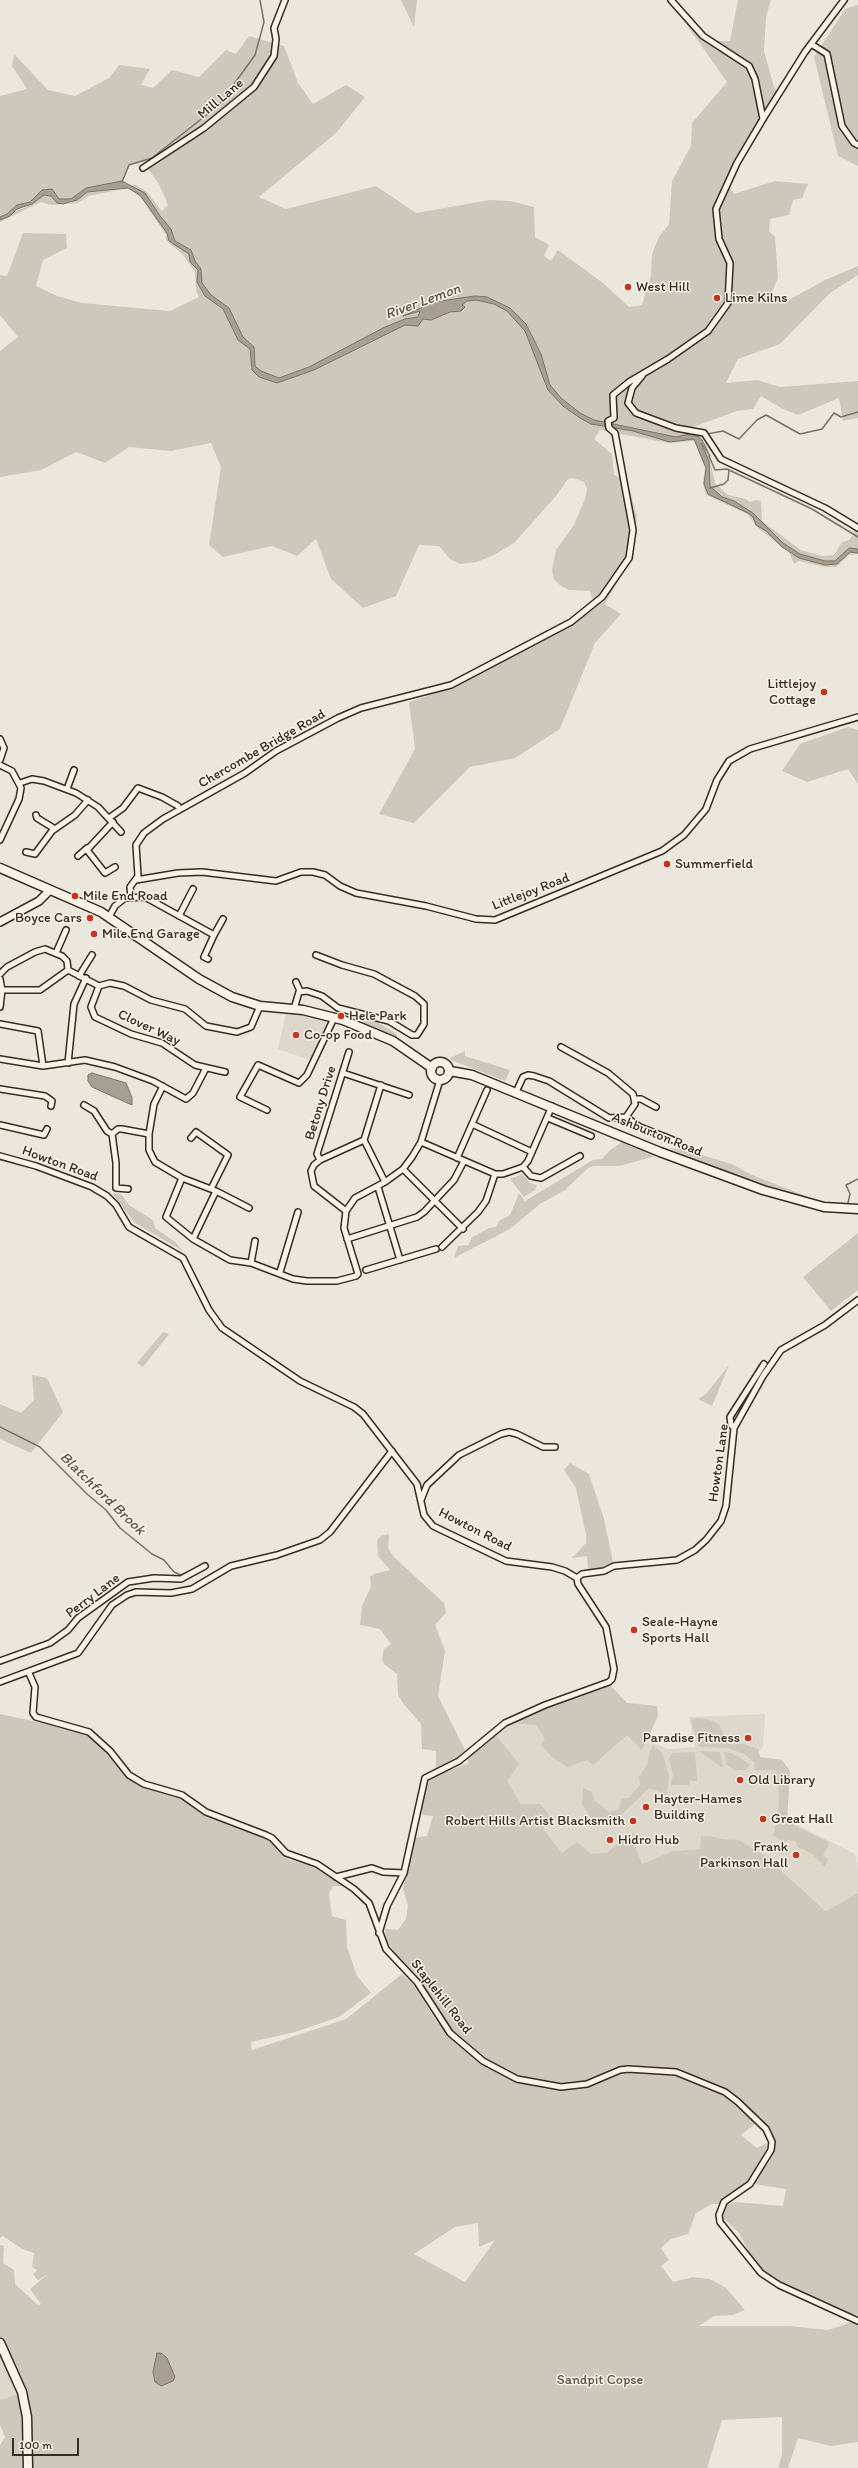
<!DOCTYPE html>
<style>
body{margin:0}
#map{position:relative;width:858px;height:2468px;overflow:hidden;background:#ece7dc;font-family:Itim,sans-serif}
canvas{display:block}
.scale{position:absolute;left:12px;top:2438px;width:67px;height:18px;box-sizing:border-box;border:2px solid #3b2a1e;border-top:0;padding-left:5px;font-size:12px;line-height:14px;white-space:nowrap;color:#3b2a1e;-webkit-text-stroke:3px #f7f3e8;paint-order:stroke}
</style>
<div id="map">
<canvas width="858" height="2468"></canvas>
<div class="scale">100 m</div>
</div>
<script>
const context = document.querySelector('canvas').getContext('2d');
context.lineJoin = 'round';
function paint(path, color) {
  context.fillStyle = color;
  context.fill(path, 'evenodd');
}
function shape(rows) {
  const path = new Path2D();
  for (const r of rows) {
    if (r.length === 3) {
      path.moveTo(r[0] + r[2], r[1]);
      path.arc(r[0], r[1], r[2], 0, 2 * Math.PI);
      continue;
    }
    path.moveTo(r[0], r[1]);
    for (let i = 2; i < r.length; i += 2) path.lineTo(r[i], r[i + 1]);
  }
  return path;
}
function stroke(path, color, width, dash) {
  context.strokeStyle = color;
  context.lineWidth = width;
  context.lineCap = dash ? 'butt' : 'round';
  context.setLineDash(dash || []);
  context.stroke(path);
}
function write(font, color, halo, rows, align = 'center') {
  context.font = font + ' Itim,sans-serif';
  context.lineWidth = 3;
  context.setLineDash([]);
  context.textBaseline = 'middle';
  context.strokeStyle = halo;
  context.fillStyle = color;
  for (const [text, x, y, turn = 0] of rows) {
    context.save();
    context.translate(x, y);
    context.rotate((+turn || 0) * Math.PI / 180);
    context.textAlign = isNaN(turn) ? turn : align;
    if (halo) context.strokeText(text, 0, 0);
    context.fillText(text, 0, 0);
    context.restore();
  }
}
paint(shape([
 [286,1012,310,1014,327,1022,310,1060,278,1049],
 [546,1707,632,1710,654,1743,668,1749,695,1747,689,1717,765,1714,763,1747,758,1752,760,1757,782,1760,790,1771,787,1820,855,1854,858,1866,858,1893,827,1911,764,1855,739,1840,722,1839,711,1836,700,1849,673,1851,622,1873,569,1885,466,1758,494,1733],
 [0,2354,18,2394,0,2400]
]), '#ddd7cc');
paint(shape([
 [401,0,417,0,414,27],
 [738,0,771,0,766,17,764,51,774,87,778,92,726,182,734,194,775,181,808,184,802,198,793,200,789,215,770,219,769,231,775,237,778,278,770,297,787,301,825,280,858,266,858,275,830,293,780,344,738,359,726,383,757,380,780,387,858,381,858,418,843,421,839,398,798,415,781,408,761,396,753,409,737,411,682,431,698,433,707,447,715,483,728,495,746,499,750,502,756,500,761,501,762,521,801,550,822,556,834,555,842,542,849,540,855,533,846,521,858,529,858,554,849,555,836,567,826,567,799,561,794,564,789,552,759,529,747,514,706,495,703,484,705,468,694,441,668,443,600,430,594,439,612,454,614,475,627,480,637,517,633,555,605,604,621,614,595,643,560,729,515,758,470,767,414,823,379,814,415,749,409,702,448,689,572,623,597,601,592,598,590,591,569,590,561,586,554,579,552,570,556,550,574,525,585,499,587,489,584,482,573,478,568,479,556,496,514,543,494,555,477,562,460,564,450,559,439,546,419,545,396,596,363,608,331,579,316,539,297,556,272,546,223,557,209,545,221,467,211,443,171,451,129,447,105,463,76,452,41,470,0,477,0,351,18,337,0,315,0,275,7,276,23,233,66,234,67,248,43,260,36,286,57,296,82,303,170,311,199,297,196,291,195,272,183,255,166,240,166,235,141,198,128,188,88,196,78,203,51,205,41,202,0,222,0,220,10,216,17,210,25,208,44,195,51,196,55,201,63,204,71,203,87,192,125,189,125,184,133,187,134,184,146,191,162,211,168,205,159,184,148,169,152,159,129,165,122,181,125,182,87,188,71,199,59,199,52,189,43,190,32,201,17,205,7,214,0,217,0,96,27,89,12,66,14,54,48,90,75,96,109,78,119,65,150,69,141,85,153,88,172,70,199,77,226,50,236,54,249,36,284,46,298,83,313,104,346,85,365,97,336,133,259,197,286,209,376,186,416,213,490,200,510,201,534,207,535,237,549,245,544,256,551,261,558,250,603,283,629,307,642,305,651,275,652,254,659,237,669,224,672,181,691,146,692,123,727,82,684,21,685,17,713,41,730,41],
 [858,5,858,166,838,156,814,57,845,9],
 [848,727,858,730,858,784,848,769,807,782,782,771,800,744],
 [369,1021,377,1022,397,1034,396,1037,360,1022],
 [465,1051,465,1056,510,1070,505,1081,451,1060,450,1058],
 [622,1142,656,1156,619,1166,593,1166,588,1168,565,1190,540,1204,510,1229,454,1258,458,1246,469,1245,471,1238,489,1228,496,1227,499,1221,510,1215,519,1193,525,1201,593,1160,602,1159,610,1150],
 [668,1148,682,1149,732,1164,752,1175,806,1196,805,1197,737,1176],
 [522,1174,530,1183,537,1185,535,1190,524,1197,510,1179],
 [114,1193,122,1195,129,1205,153,1220,155,1228,175,1242,183,1251,135,1223,113,1195],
 [858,1233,858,1290,831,1311,803,1277],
 [163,1332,169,1334,143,1367,137,1363],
 [729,1365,712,1406,698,1399,706,1394],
 [32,1375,47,1378,63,1412,31,1453,0,1439,0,1404,21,1413,34,1400],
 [570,1463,589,1474,604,1519,613,1562,597,1571,588,1571,587,1556,572,1558,586,1543,586,1535,576,1488,564,1470],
 [389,1534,388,1548,394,1557,444,1603,446,1613,435,1625,445,1651,438,1696,465,1750,458,1757,436,1770,436,1751,422,1749,421,1724,403,1703,398,1695,397,1674,384,1664,382,1659,384,1649,391,1644,380,1629,360,1625,362,1606,371,1586,370,1577,374,1574,390,1570,378,1556,377,1541,380,1536],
 [609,1684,627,1703,657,1706,658,1716,642,1750,627,1735,593,1765,587,1760,567,1767,551,1756,541,1745,545,1739,536,1725,516,1723,519,1719,545,1706,603,1688],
 [0,1714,76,1730,94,1738,117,1766,139,1786,183,1798,204,1815,271,1841,289,1860,310,1865,351,1890,341,1886,333,1886,329,1894,332,1916,346,1920,347,1947,357,1976,371,1993,339,2017,295,2032,251,2042,252,2050,346,2019,402,1974,413,1984,437,2022,450,2037,468,2053,510,2079,546,2089,570,2089,592,2085,627,2072,653,2072,687,2078,723,2095,733,2103,755,2124,741,2135,757,2148,767,2143,767,2149,751,2177,741,2188,719,2204,712,2204,696,2213,688,2234,671,2239,661,2248,669,2260,661,2266,673,2282,693,2277,710,2279,726,2288,745,2310,733,2315,714,2316,699,2326,789,2326,828,2330,858,2320,858,2442,831,2446,798,2438,788,2468,778,2468,782,2454,782,2417,722,2420,707,2468,29,2468,31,2427,29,2405,0,2338,0,2245,4,2246,3,2263,14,2270,15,2284,38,2305,41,2304,30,2289,47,2275,38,2280,33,2274,37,2270,32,2267,34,2253,22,2249,3,2236,0,2238],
 [478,2223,479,2247,495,2240,465,2282,414,2254,455,2227],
 [697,1718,707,1719,719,1724,728,1744,744,1744,758,1749,760,1757,782,1760,790,1771,787,1820,778,1816,779,1794,776,1770,755,1770,754,1762,746,1755,728,1748,699,1747,691,1720],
 [494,1733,519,1764,507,1781,521,1804,540,1804,550,1816,543,1829,562,1853,577,1842,591,1854,607,1853,627,1835,637,1833,641,1837,641,1842,635,1846,642,1864,673,1851,700,1849,701,1836,711,1836,722,1839,739,1840,764,1855,826,1911,858,1893,858,2315,843,2314,779,2283,757,2267,739,2233,723,2218,724,2206,734,2202,783,2206,786,2189,753,2184,770,2157,776,2142,768,2126,726,2089,682,2071,650,2066,623,2067,601,2076,575,2084,554,2085,513,2075,470,2048,456,2036,415,1973,396,1955,387,1941,385,1929,398,1930,406,1919,408,1906,403,1889,414,1838,427,1836,433,1816,422,1815,422,1799,426,1787,431,1777,469,1763,466,1758],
 [653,1745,662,1753,669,1775,667,1795,649,1788,617,1819,605,1821,592,1819,582,1805,583,1788,592,1792,595,1801,609,1812,618,1810,622,1798,628,1798,640,1785,639,1777,648,1763,649,1752],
 [699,1751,720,1752,723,1766,722,1768],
 [695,1752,697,1781,690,1781,689,1785,671,1785,673,1775,669,1759,672,1753],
 [724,1752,732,1753,750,1764,746,1770,735,1770,727,1765],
 [778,1817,830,1843,823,1855,828,1859,825,1867,812,1854,798,1847,795,1841,788,1840,785,1842,773,1836],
 [18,2394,22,2413,25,2468,0,2468,0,2445,5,2437,0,2425,0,2400]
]), '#cec8bc');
const water = shape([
 [122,181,145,193,160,216,171,229,175,241,191,250,195,261,201,269,202,283,211,295,229,308,243,337,254,347,255,366,261,371,279,378,309,367,385,327,405,319,418,317,420,311,403,316,434,302,475,296,487,297,510,308,526,324,541,354,550,385,561,398,580,413,594,420,676,437,689,434,697,436,702,440,710,456,701,443,709,461,710,486,722,497,734,501,753,513,783,543,800,554,825,561,835,561,849,548,858,549,858,553,850,552,837,564,825,565,799,558,782,547,766,531,756,525,753,517,748,513,708,494,704,484,706,468,694,439,670,442,633,431,591,424,580,418,563,406,548,390,525,331,507,311,494,304,476,300,467,301,462,305,465,307,461,311,450,312,431,320,423,319,418,326,405,325,314,370,277,383,259,377,252,370,250,349,238,340,223,309,205,296,197,282,198,270,190,262,189,254,169,241,167,233,140,195,128,188,87,192,77,200,63,204,57,203,51,196,44,195,32,204,17,209,10,216,0,220,0,217,7,214,17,205,30,202,42,190,52,189,59,199,71,199,86,188,122,181],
 [92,1073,126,1083,132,1098,132,1105,92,1087,88,1081,88,1075,92,1073],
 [157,2353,161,2353,167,2358,175,2377,173,2381,161,2386,155,2382,153,2372,157,2353]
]);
paint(water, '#a89f93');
stroke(water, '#7c7064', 1);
stroke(shape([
 [122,182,129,165,152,158,219,105,255,55,264,22,260,0],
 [707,434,723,431,739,439,757,420,766,415,800,434,822,429,834,413,841,417,858,412],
 [709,456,715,470,727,469,812,509,858,537],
 [710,488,724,484,728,480,729,470],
 [848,1203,850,1194,846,1185,858,1179],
 [0,1427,40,1447,87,1494,106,1510,120,1528,152,1554,164,1560,174,1572,181,1575,188,1572]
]), '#7c7064', 1.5);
const street = shape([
 [671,0,703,36,749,66,755,79,763,119],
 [811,44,827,54,842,126,854,143,858,145],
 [143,168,204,128,254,87,274,56,276,39,274,28,285,0],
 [642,376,632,388,628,403,636,413,676,428,704,433,721,459,825,508,858,528],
 [0,739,4,748,0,760],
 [0,765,12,771,21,788,19,799,0,840],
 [20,783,32,779,44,781,76,793,98,807,121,832],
 [67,789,74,770],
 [36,815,37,818,55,829],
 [109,818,123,808,138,788,162,797,178,806],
 [113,822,87,850,105,873,115,867],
 [26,852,35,854,52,831,75,815,88,800],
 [78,856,87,848],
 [136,880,178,873,202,872,276,881,301,872,313,872,325,875,340,886,356,893,426,906,476,919,495,920,662,851,684,835,706,809,717,780,729,761,750,749,858,717],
 [131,897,130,887,138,876,136,845,144,833,163,819,245,773,276,751,338,718,361,708,451,685,571,622,602,597,629,558,633,530,615,433,609,428,608,421,614,418,613,395,629,382,668,359,708,331,728,303,730,263,719,239,716,209,737,163,763,119,805,52,844,0],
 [179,916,193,889],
 [109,917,115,906,125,898,145,897,214,935,223,919],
 [56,953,66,930],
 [208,959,204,957,214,935],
 [0,974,7,967,35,952,45,949,62,956,67,961,68,970,99,986],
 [79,976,92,955],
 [0,979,2,990,0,1007],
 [296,982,300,991],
 [99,986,110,983,124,986,151,1000,185,1009,206,1026,237,1032,251,1027,260,1006],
 [99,986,91,1007,95,1017,131,1034,162,1043,195,1065,225,1072],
 [2,990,40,990,68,970],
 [294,1009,299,992,307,991,322,996,338,1008,389,1021,412,1035,417,1035,424,1024,424,1004,415,996,374,974,342,965,316,955],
 [0,1024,38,1031,43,1066],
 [0,1059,43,1066,85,1060,115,1067,153,1081,186,1099,193,1093,206,1068],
 [68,1063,74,1004,86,978],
 [343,1073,409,1095],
 [381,1085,364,1140,385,1182],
 [163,1086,154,1104,149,1134,149,1150,155,1162,182,1178,216,1191,249,1208],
 [0,1089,45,1096,52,1101,51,1106],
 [516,1092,523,1077,528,1075,534,1076,549,1081,609,1118,626,1117,635,1104,633,1094,608,1073,561,1047],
 [634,1099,641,1099,656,1107],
 [84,1105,94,1111,107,1131,112,1134],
 [267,1110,240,1097,258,1065,299,1083,307,1075,334,1018],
 [626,1117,640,1127,673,1140],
 [548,1118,591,1136],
 [472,1124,532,1152],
 [0,1125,44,1135,47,1129],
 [191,1138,196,1132,228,1155,211,1189],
 [421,1142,495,1174,503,1174,523,1167,528,1161,552,1106],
 [0,1156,36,1166,92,1187,107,1196,116,1205,129,1227,183,1258,209,1310,222,1328,300,1381,354,1407,363,1414,417,1484,424,1515,433,1526,506,1561,552,1567,565,1571,577,1578,578,1584,606,1627,614,1669,612,1679,609,1682,545,1705,505,1723,459,1761,425,1778,404,1873,387,1906,379,1933],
 [457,1158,487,1090],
 [320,1160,317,1154,349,1052],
 [523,1167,531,1176,541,1178,580,1156],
 [403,1169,463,1229],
 [182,1178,166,1217,193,1239,230,1260,251,1263,293,1279,307,1281,337,1281,356,1276,358,1274,344,1228,346,1211,355,1198,385,1182,403,1169,412,1157,421,1142,440,1080],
 [378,1187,400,1260],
 [128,1189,116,1188,116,1163,112,1134,118,1129,122,1129,149,1134],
 [346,1211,314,1186,311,1171,314,1165,320,1160,364,1140],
 [193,1239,216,1191],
 [347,1239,417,1217,424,1212,454,1180,464,1161],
 [442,1247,478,1212,486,1201,495,1174],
 [251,1263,255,1241],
 [366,1270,436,1249],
 [280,1272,298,1212],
 [734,1428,731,1425,730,1417,764,1364],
 [421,1500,427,1485,459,1455,501,1434,509,1432,517,1434,543,1447,555,1447],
 [577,1578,582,1574,604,1571,614,1566,677,1560,695,1550,706,1540,721,1521,726,1506,734,1428,763,1376,781,1350,825,1325,858,1300],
 [0,1661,50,1643,68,1630,78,1618,128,1582,154,1578,181,1579,205,1566],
 [29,1673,35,1687,33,1713,36,1717,89,1732,110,1751,129,1775,144,1784,182,1795,206,1812,266,1835,272,1838,286,1853,317,1864,354,1889,369,1903,386,1949,417,1982,450,2033,483,2061,517,2079,561,2087,587,2084,620,2070,628,2069,676,2072,725,2092,738,2102,766,2129,772,2142,771,2150,750,2184,724,2202,719,2215,720,2222,761,2273,779,2285,858,2321],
 [0,1682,78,1653,112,1605,127,1595,136,1592,171,1593,192,1589,231,1566,277,1555,320,1540,330,1532,392,1451],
 [336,1877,372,1868,383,1872,404,1873]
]);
const secondary = shape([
 [0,922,39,901,49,891]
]);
const primary = shape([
 [0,868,101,912,199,979,232,997,260,1006,303,1010,343,1020,393,1041,432,1068],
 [440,1071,9],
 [450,1071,472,1075,660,1152,763,1190,824,1207,858,1209],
 [0,2343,22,2392,27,2417,28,2468]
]);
stroke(street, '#3b2a1e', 8);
stroke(secondary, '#3b2a1e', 10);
stroke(primary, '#3b2a1e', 11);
stroke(street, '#f7f3e8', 5);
stroke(secondary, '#f7f3e8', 7);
stroke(primary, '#f7f3e8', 8);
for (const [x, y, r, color] of [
 [628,287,4,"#c8321e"],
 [717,298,4,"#c8321e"],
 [824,692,4,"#c8321e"],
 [667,864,4,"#c8321e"],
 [75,896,4,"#c8321e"],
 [90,918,4,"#c8321e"],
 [94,934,4,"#c8321e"],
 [341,1016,4,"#c8321e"],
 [296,1035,4,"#c8321e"],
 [634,1630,4,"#c8321e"],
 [748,1738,4,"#c8321e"],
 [740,1780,4,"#c8321e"],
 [646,1807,4,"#c8321e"],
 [763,1819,4,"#c8321e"],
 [633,1821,4,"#c8321e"],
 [610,1840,4,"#c8321e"],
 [796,1855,4,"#c8321e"]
]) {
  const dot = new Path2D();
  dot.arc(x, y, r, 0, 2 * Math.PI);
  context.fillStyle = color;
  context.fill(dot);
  stroke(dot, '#f7f3e8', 1.5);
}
write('14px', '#3b2a1e', '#f7f3e8', [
 ["Mill Lane",221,99,-40],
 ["Chercombe Bridge Road",262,749,-30],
 ["Littlejoy Road",531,892,-21],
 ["Clover Way",149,1028,25],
 ["Betony Drive",321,1103,-73],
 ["Ashburton Road",657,1135,22],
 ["Howton Road",60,1164,20],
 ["Howton Lane",719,1463,-82],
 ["Howton Road",475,1530,27],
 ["Perry Lane",93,1596,-37],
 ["Staplehill Road",441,1997,52]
]);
write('14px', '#3b2a1e', '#f7f3e8', [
 ["West Hill",636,287],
 ["Lime Kilns",725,298],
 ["Littlejoy",816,684,"right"],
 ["Cottage",816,700,"right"],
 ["Summerfield",675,864],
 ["Mile End Road",83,896],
 ["Boyce Cars",82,918,"right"],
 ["Mile End Garage",102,934],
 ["Hele Park",349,1016],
 ["Co-op Food",304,1035],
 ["Seale-Hayne",642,1622],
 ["Sports Hall",642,1638],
 ["Paradise Fitness",740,1738,"right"],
 ["Old Library",748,1780],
 ["Hayter-Hames",654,1799],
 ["Building",654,1815],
 ["Great Hall",771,1819],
 ["Robert Hills Artist Blacksmith",625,1821,"right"],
 ["Hidro Hub",618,1840],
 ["Frank",788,1847,"right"],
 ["Parkinson Hall",788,1863,"right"]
], 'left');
write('14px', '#605246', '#f7f3e8', [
 ["Sandpit Copse",600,2380]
]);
write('italic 15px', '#615347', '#f7f3e8', [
 ["River Lemon",423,302,-20],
 ["Blatchford Brook",102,1494,44]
]);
</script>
